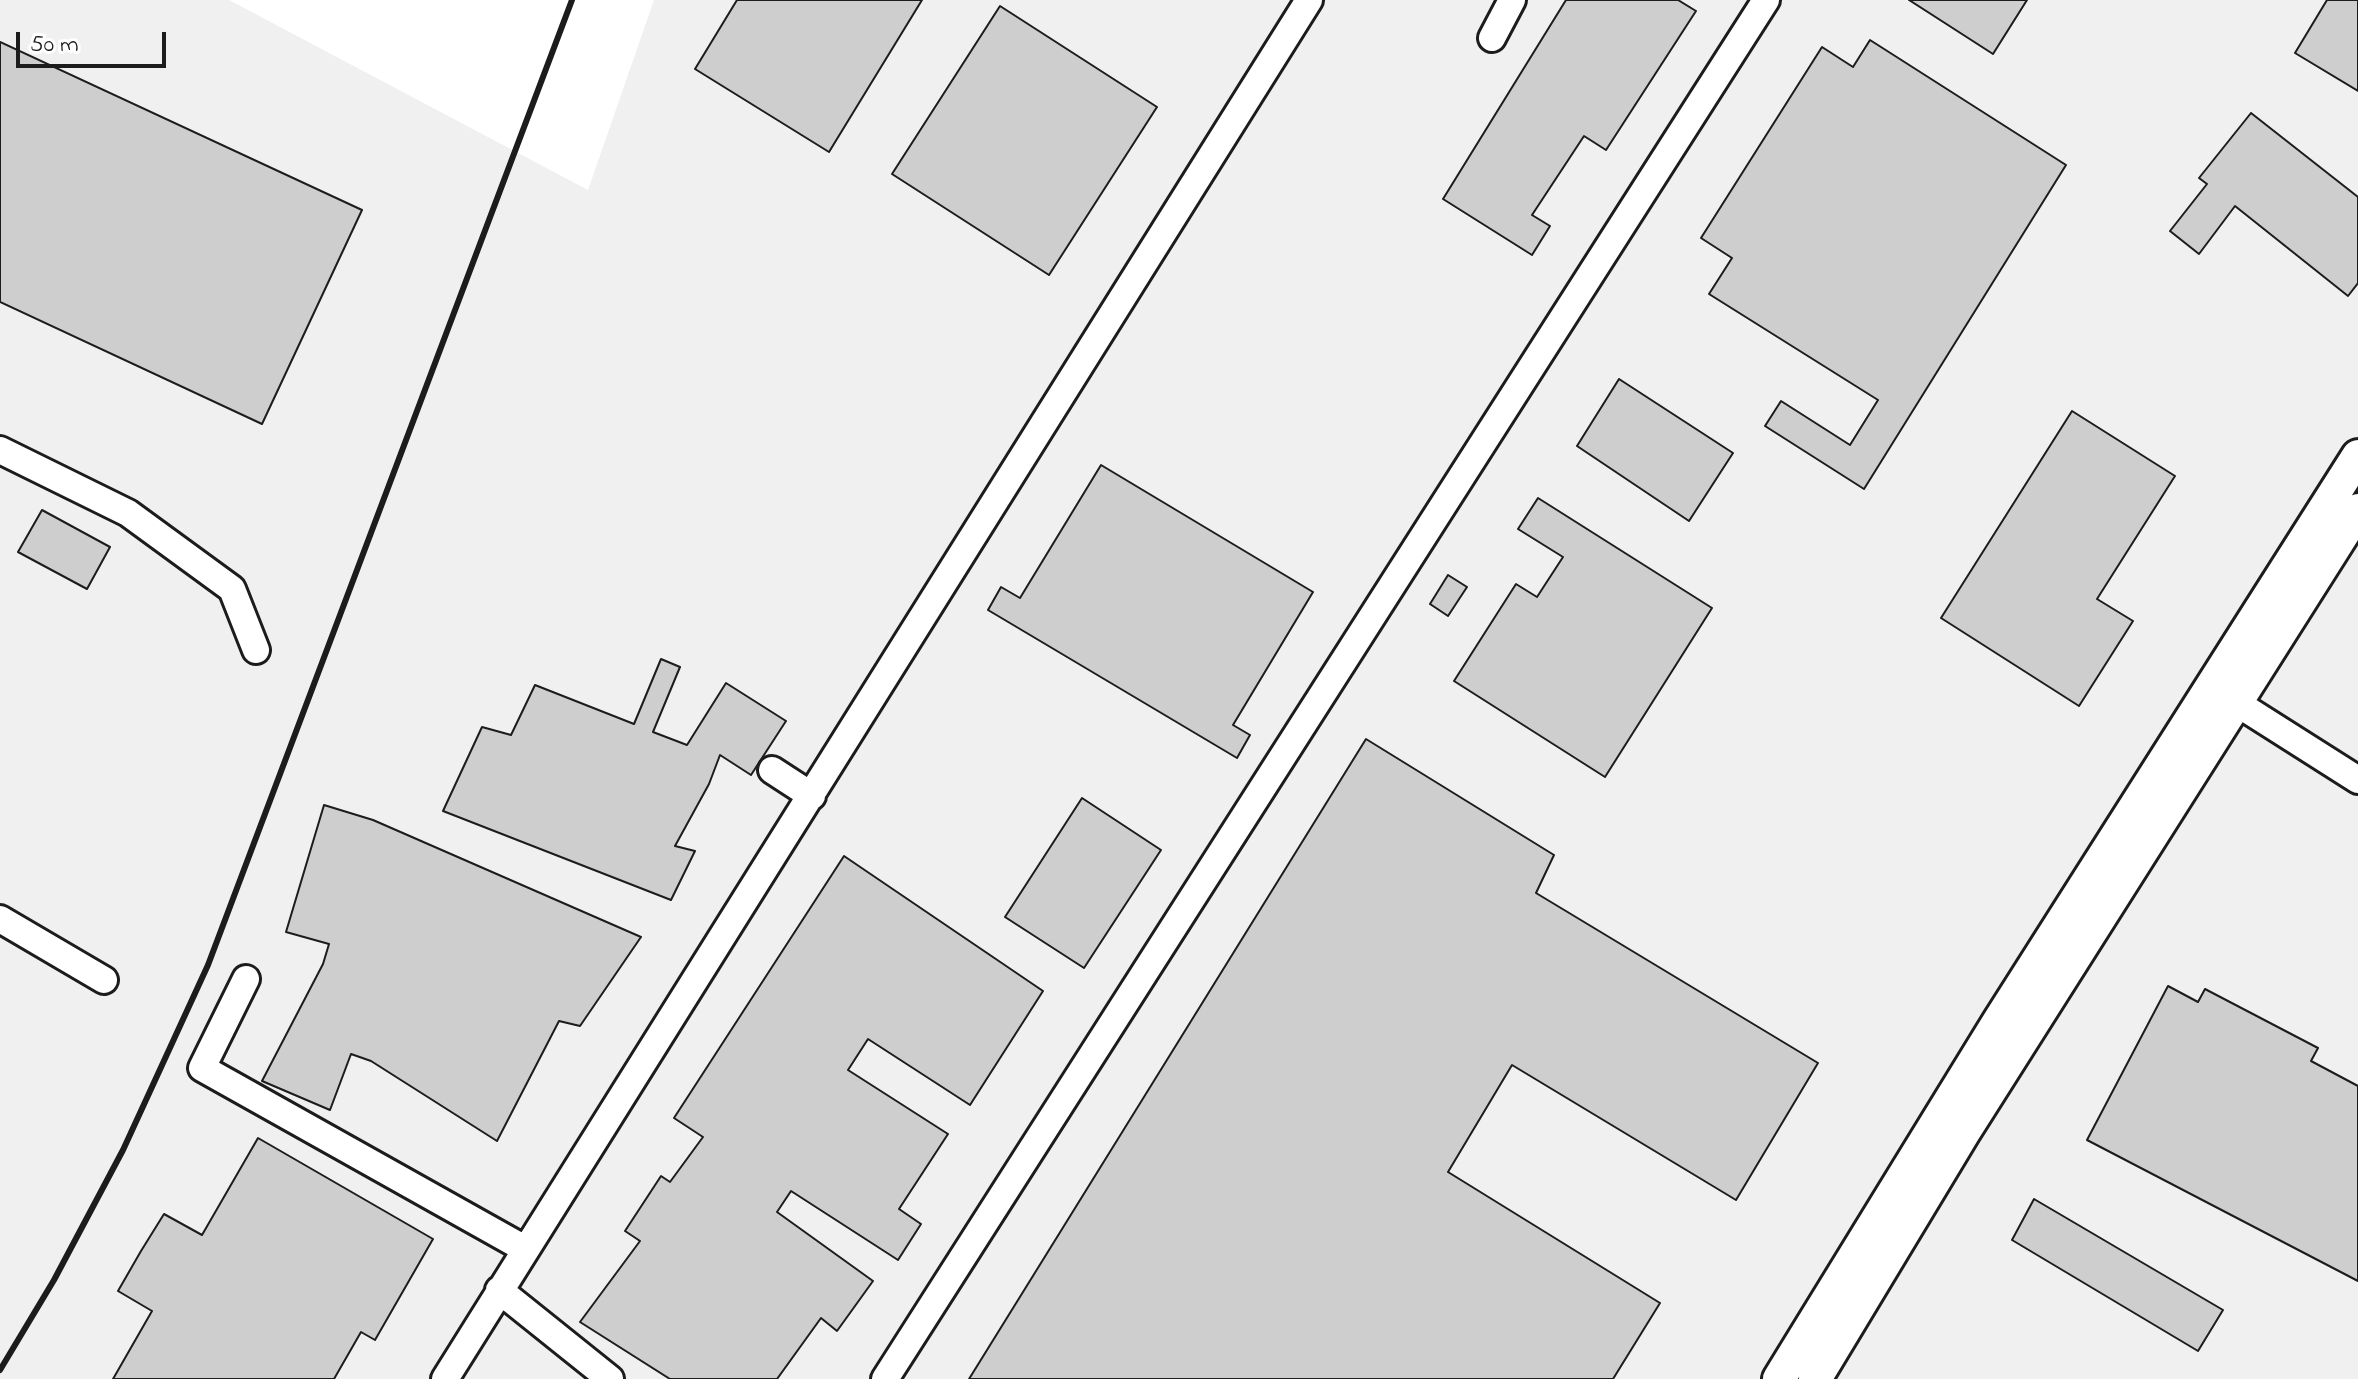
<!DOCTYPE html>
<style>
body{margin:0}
#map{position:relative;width:2358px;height:1379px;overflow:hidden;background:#fff;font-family:"Indie Flower",sans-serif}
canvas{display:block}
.scale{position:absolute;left:16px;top:32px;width:150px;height:36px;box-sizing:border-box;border:4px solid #1c1c1c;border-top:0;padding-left:10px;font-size:24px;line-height:28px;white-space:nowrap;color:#1c1c1c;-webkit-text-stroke:6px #fff;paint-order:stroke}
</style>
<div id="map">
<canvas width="2358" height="1379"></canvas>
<div class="scale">50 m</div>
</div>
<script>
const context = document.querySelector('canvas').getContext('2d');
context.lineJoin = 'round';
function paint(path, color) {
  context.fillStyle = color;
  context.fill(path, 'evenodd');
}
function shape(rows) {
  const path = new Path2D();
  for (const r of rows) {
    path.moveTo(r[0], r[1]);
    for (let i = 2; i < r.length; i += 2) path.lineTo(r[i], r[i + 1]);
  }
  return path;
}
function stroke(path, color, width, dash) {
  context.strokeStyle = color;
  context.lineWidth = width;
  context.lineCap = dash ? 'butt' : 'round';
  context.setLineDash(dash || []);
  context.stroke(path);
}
paint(shape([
 [0,0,229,0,588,190,654,0,2358,0,2358,1379,0,1379]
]), '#f0f0f0');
const building = shape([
 [737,0,922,0,829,152,695,69,737,0],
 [1566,0,1678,0,1696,11,1606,150,1584,136,1532,215,1550,226,1532,255,1443,199,1566,0],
 [1909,0,2027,0,1993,54,1909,0],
 [2327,0,2358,0,2358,91,2295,53,2327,0],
 [1000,6,1157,107,1049,275,892,174,1000,6],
 [1870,40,2066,165,1864,489,1765,426,1781,401,1850,445,1878,400,1709,294,1732,258,1701,238,1822,47,1853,67,1870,40],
 [0,42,362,210,262,424,0,302,0,42],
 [2251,113,2358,197,2358,283,2348,296,2235,206,2199,254,2170,231,2207,184,2199,178,2251,113],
 [1619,379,1733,453,1689,521,1577,446,1619,379],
 [2072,411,2175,476,2097,599,2133,621,2079,706,1941,618,2072,411],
 [1101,465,1313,592,1233,725,1250,735,1237,758,988,610,1001,587,1020,598,1101,465],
 [1538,498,1712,608,1605,777,1454,681,1516,584,1537,597,1563,557,1518,529,1538,498],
 [42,510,110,547,87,589,18,552,42,510],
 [1448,575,1467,587,1448,616,1430,604,1448,575],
 [661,659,680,667,653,732,687,745,726,683,786,721,751,775,720,755,709,784,675,846,695,851,671,900,443,811,482,727,511,735,535,685,634,724,661,659],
 [1366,739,1554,855,1536,893,1818,1063,1736,1200,1512,1065,1448,1172,1660,1303,1613,1379,969,1379,1366,739],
 [1082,798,1161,850,1084,968,1005,917,1082,798],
 [324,805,373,820,641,937,580,1026,559,1021,497,1141,371,1061,351,1054,330,1110,262,1081,323,964,329,944,286,932,324,805],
 [844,856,1043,991,970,1105,868,1039,848,1070,948,1134,899,1209,921,1224,898,1260,791,1191,777,1212,873,1281,837,1331,821,1318,777,1379,670,1379,580,1322,640,1241,625,1231,661,1176,670,1182,703,1137,674,1118,844,856],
 [2168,986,2198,1002,2205,989,2318,1048,2311,1061,2358,1086,2358,1281,2087,1140,2168,986],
 [258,1138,433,1239,375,1340,361,1332,334,1379,113,1379,152,1311,118,1291,141,1251,164,1214,202,1235,258,1138],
 [2034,1199,2223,1310,2198,1351,2012,1240,2034,1199]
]);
paint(building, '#cecece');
stroke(building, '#1c1c1c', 2);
const minor = shape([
 [1492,38,1512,0],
 [0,450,128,513,232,589,256,650],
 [2221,693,2358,780],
 [772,770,812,796],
 [0,919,104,980],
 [246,979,202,1068,525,1249],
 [499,1290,610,1379],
 [445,1379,1309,0],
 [885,1379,1766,0]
]);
const major = shape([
 [1779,1379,1999,1021,2358,456],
 [1815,1379,1964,1132,2358,510]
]);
stroke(minor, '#1c1c1c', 32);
stroke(major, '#1c1c1c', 38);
stroke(minor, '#fff', 26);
stroke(major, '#fff', 32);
stroke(shape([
 [0,1370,54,1280,123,1150,208,965,572,0]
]), '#1c1c1c', 6);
</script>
